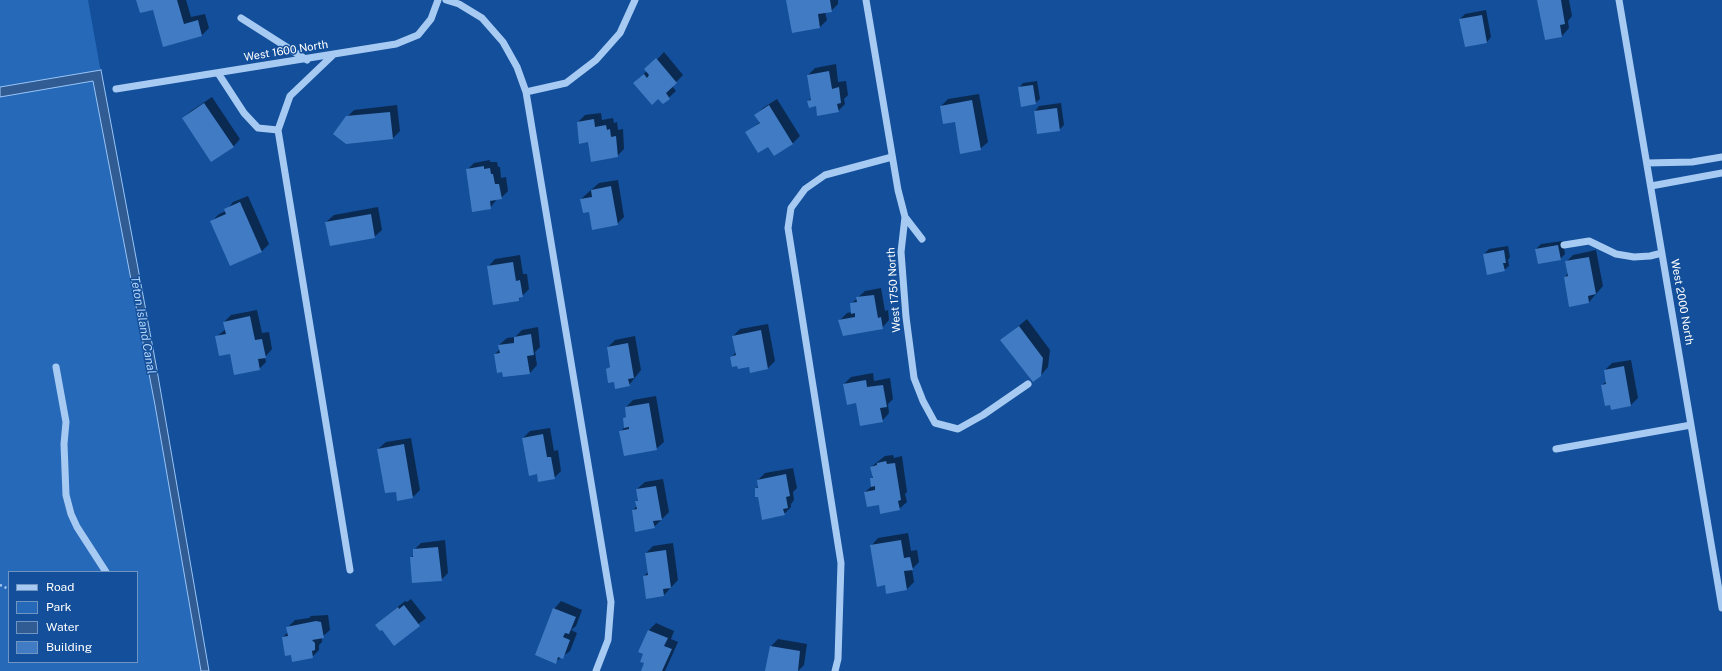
<!DOCTYPE html>
<style>
body{margin:0}
#map{position:relative;width:1722px;height:671px;overflow:hidden;background:#134f9a;font-family:"Public Sans",sans-serif}
canvas{display:block}
.legend{position:absolute;left:8px;top:571px;width:130px;height:92px;box-sizing:border-box;background:#134f9a;border:1px solid #7195c2;margin:0;padding:5px 7px;list-style:none;font-size:12px;color:#fff}
.legend li{display:flex;align-items:center;gap:8px;height:20px}
.legend b{width:20px;border:1px solid #7195c2}
</style>
<div id="map">
<canvas width="1722" height="671"></canvas>
<ul class="legend">
<li><b style="height:5px;background:#a7caf3"></b>Road</li>
<li><b style="height:11px;background:#2669b8"></b>Park</li>
<li><b style="height:11px;background:#315c93"></b>Water</li>
<li><b style="height:11px;background:#407bc3"></b>Building</li>
</ul>
</div>
<script>
const context = document.querySelector('canvas').getContext('2d');
context.lineJoin = 'round';
function paint(path, color) {
  context.fillStyle = color;
  context.fill(path, 'evenodd');
}
function shape(rows) {
  const path = new Path2D();
  for (const r of rows) {
    path.moveTo(r[0], r[1]);
    for (let i = 2; i < r.length; i += 2) path.lineTo(r[i], r[i + 1]);
  }
  return path;
}
function stroke(path, color, width, dash) {
  context.strokeStyle = color;
  context.lineWidth = width;
  context.lineCap = dash ? 'butt' : 'round';
  context.setLineDash(dash || []);
  context.stroke(path);
}
function write(font, color, halo, rows, align = 'center') {
  context.font = font + ' "Public Sans",sans-serif';
  context.lineWidth = 3;
  context.setLineDash([]);
  context.textBaseline = 'middle';
  context.strokeStyle = halo;
  context.fillStyle = color;
  for (const [text, x, y, turn = 0] of rows) {
    context.save();
    context.translate(x, y);
    context.rotate((+turn || 0) * Math.PI / 180);
    context.textAlign = isNaN(turn) ? turn : align;
    if (halo) context.strokeText(text, 0, 0);
    context.fillText(text, 0, 0);
    context.restore();
  }
}
paint(shape([
 [0,0,88,0,208,671,0,671],
 [9,572,137,572,137,662,9,662]
]), '#2669b8');
const water = shape([
 [101,70,157,370,209,671,201,671,155,405,93,81,0,97,0,87,101,70]
]);
paint(water, '#315c93');
stroke(water, '#99c5f6', 1);
paint(shape([
 [137,0,186,0,191,17,205,14,209,28,202,35,164,46,153,8],
 [787,0,838,0,838,4,831,11,825,12,827,20,820,27],
 [1538,0,1569,0,1572,16,1568,21,1569,28,1562,36,1545,39],
 [1486,10,1491,37,1487,42,1460,19,1465,14],
 [664,52,683,75,672,86,676,91,663,103,642,76],
 [836,64,838,82,846,81,848,95,844,99,845,104,838,111,808,101,812,98,808,75,815,68],
 [1037,81,1040,99,1035,103,1019,88,1023,83],
 [979,94,988,142,980,149,941,106,948,99],
 [212,97,240,139,233,147,183,118,191,111],
 [777,99,800,136,793,143,774,155,768,145,747,133,760,122,756,115,763,108],
 [1061,103,1064,125,1059,130,1038,132,1035,111,1039,106],
 [397,105,400,131,393,138,347,117,354,110],
 [601,113,602,120,613,118,614,123,617,122,618,130,623,129,624,149,617,156,589,141,578,122,585,115],
 [490,160,490,162,497,162,498,167,500,167,501,178,506,177,508,191,501,198,497,199,490,208,467,170,474,163],
 [618,180,624,217,617,224,589,211,581,199,599,183],
 [248,196,269,244,262,251,231,265,212,221,219,214,226,211,233,202],
 [378,207,382,230,374,237,326,222,334,215],
 [1563,241,1565,254,1560,259,1536,249,1541,244],
 [1508,246,1510,257,1508,260,1509,266,1504,270,1484,254,1489,249],
 [1596,250,1603,286,1589,302,1565,277,1568,273,1566,262,1573,255],
 [520,255,523,274,527,274,529,289,518,300,488,267,495,259],
 [881,288,885,311,888,310,889,320,882,328,840,320,847,313,852,312,851,304,865,291],
 [257,310,262,333,269,332,272,349,265,357,266,362,259,369,231,353,216,337,226,329,224,322,231,315],
 [1027,319,1050,350,1048,367,1041,375,1002,340],
 [768,324,775,361,768,368,731,358,736,352,733,336,740,329],
 [538,327,540,347,535,352,537,365,530,373,504,376,495,354,500,349,499,345,507,338,515,337,522,330],
 [635,336,641,370,629,385,614,381,607,370,611,365,608,347,615,340],
 [1631,360,1638,398,1630,406,1602,385,1607,381,1605,370,1612,363],
 [873,373,874,381,890,378,893,399,888,404,889,413,882,421,856,402,844,384,851,377],
 [656,396,664,442,656,449,620,432,625,427,624,419,627,415,626,407,633,400],
 [550,428,554,451,558,450,561,471,554,478,538,473,523,438,530,431],
 [411,438,420,490,413,497,396,490,378,449,386,442],
 [893,455,894,458,902,456,907,492,905,494,907,502,899,509,880,504,865,492,872,486,871,479,873,476,871,467,885,456],
 [793,468,797,488,793,492,794,500,791,504,791,507,784,514,756,489,758,486,758,480,765,473],
 [663,479,669,512,654,527,633,510,637,506,636,502,639,499,637,489,645,482],
 [908,533,911,551,917,550,919,562,912,569,914,582,907,589,886,584,871,546,878,538],
 [445,540,448,573,441,580,411,558,414,554,414,550,421,543],
 [673,543,678,580,664,595,644,576,648,572,646,553,653,546],
 [411,599,426,618,394,644,382,628,376,625,405,601,407,602],
 [561,601,582,610,576,626,571,630,577,633,570,651,555,662,554,609],
 [328,615,330,630,322,637,322,642,319,645,319,650,312,657,292,653,283,637,288,632,288,627,295,620,309,618,311,616],
 [656,623,674,631,671,639,678,642,665,671,642,671,645,663,645,654,640,651,649,630],
 [778,639,807,644,804,665,798,671,766,671,771,646]
]), '#0007');
paint(shape([
 [136,0,177,0,184,24,198,20,202,36,163,47,153,10,140,13],
 [786,0,830,0,832,12,818,14,820,28,792,33],
 [1537,0,1561,0,1565,24,1560,25,1562,37,1545,40],
 [1482,15,1487,43,1465,47,1459,19],
 [656,58,677,83,666,93,670,99,663,104,658,99,652,105,633,83,644,74,647,78,649,75,644,69],
 [829,71,832,89,839,87,841,103,837,104,839,112,817,116,816,106,809,108,807,101,811,100,807,75],
 [1033,85,1036,104,1021,107,1018,87],
 [972,100,981,150,960,154,955,122,943,124,940,106],
 [204,103,234,147,211,162,182,118],
 [769,105,793,144,774,156,768,147,758,153,745,132,760,123,754,115],
 [1057,108,1060,131,1037,134,1034,111],
 [390,112,393,139,346,144,333,134,346,116],
 [594,119,595,127,606,125,607,130,610,129,611,137,616,136,618,157,591,162,588,142,579,144,577,122],
 [484,166,484,169,490,168,491,174,493,174,495,184,499,184,502,199,490,201,491,209,472,212,466,169],
 [611,186,618,225,592,230,589,212,583,213,580,199,592,197,591,190],
 [240,202,262,252,230,266,210,221,226,214,224,209],
 [371,214,375,238,330,246,325,222],
 [1558,245,1561,260,1538,264,1535,249],
 [1504,250,1506,263,1503,263,1505,271,1487,275,1483,254],
 [1589,257,1596,294,1588,296,1589,303,1569,307,1564,277,1568,276,1565,261],
 [513,262,516,281,520,280,523,297,519,298,519,301,493,305,487,266],
 [874,295,878,318,881,317,883,329,843,336,838,320,855,317,855,313,851,314,850,303,857,302,856,297],
 [250,316,255,340,262,339,266,358,258,359,260,370,234,375,230,354,219,356,215,336,226,334,223,322],
 [1019,326,1043,358,1041,376,1033,382,1000,340],
 [761,330,768,369,750,373,749,367,738,369,737,366,732,367,730,357,736,355,732,336],
 [531,334,534,355,527,356,530,374,503,377,502,372,497,373,494,354,500,353,498,345,514,343,514,337],
 [628,343,634,378,628,379,630,386,615,389,614,382,608,383,606,369,610,367,607,347],
 [1624,366,1631,406,1611,410,1610,405,1605,406,1601,385,1606,384,1604,370],
 [866,380,867,387,883,385,887,407,880,408,883,422,860,426,856,403,847,405,843,384],
 [649,403,657,450,624,456,619,431,629,429,629,427,624,428,623,418,626,417,625,407],
 [543,434,547,457,551,457,555,479,538,482,537,474,529,476,522,438],
 [404,444,413,498,397,501,396,492,385,493,377,449],
 [886,461,887,464,895,463,901,500,898,501,900,510,880,514,879,505,867,507,864,492,875,490,875,486,871,487,870,478,873,478,870,467,877,465,877,463],
 [786,474,790,496,786,497,788,508,783,509,785,515,762,520,758,497,755,497,755,488,758,488,757,480],
 [656,486,662,520,653,521,655,528,635,532,632,510,637,509,635,501,638,501,636,489],
 [901,540,904,558,910,557,913,570,904,571,907,590,886,594,885,585,877,587,870,545],
 [438,547,442,581,412,583,410,557,413,557,413,549],
 [666,550,671,588,663,589,664,596,646,599,643,576,648,575,645,553],
 [404,605,420,626,394,646,382,630,380,631,375,625,398,607,399,609],
 [553,608,576,617,569,634,565,633,563,637,570,640,563,659,558,657,556,664,535,655],
 [316,621,321,622,324,638,312,640,315,643,315,650,312,651,313,658,292,662,291,655,285,656,282,637,288,636,286,627],
 [648,630,668,638,664,646,672,649,662,671,641,671,644,663,640,662,643,654,638,652],
 [770,646,800,651,798,671,765,671]
]), '#407bc3');
stroke(shape([
 [0,585,9,589]
]), '#a7caf3', 2.5, [2, 3]);
stroke(shape([
 [446,0,459,4,482,18,503,42,517,67,526,92,611,602,608,640,596,671],
 [866,0,898,190,905,217,901,252,906,317,914,378,923,401,935,423,958,429,983,415,1028,384],
 [1619,0,1722,608],
 [241,18,307,60],
 [333,55,290,96,278,130,350,570],
 [218,73,244,113,258,128,278,130],
 [116,89,396,44,418,35,431,19,438,0],
 [526,92,566,83,596,60,620,33,635,0],
 [1647,163,1692,162,1722,157],
 [1651,186,1722,173],
 [905,217,922,239],
 [1564,245,1589,241,1616,254,1634,257,1650,256,1662,253],
 [56,367,66,422,64,444,66,495,71,514,77,527,106,572],
 [1556,449,1691,425],
 [835,671,838,659,841,563,788,228,791,208,805,189,825,175,892,157]
]), '#a7caf3', 7);
write('11px', '#fff', '#134f9a', [
 ["West 1600 North",286,51,-9],
 ["West 1750 North",894,290,-94],
 ["West 2000 North",1682,302,80]
]);
write('italic 12px', '#b3d4fa', '#134f9a', [
 ["Teton Island Canal",143,325,80]
]);
</script>
